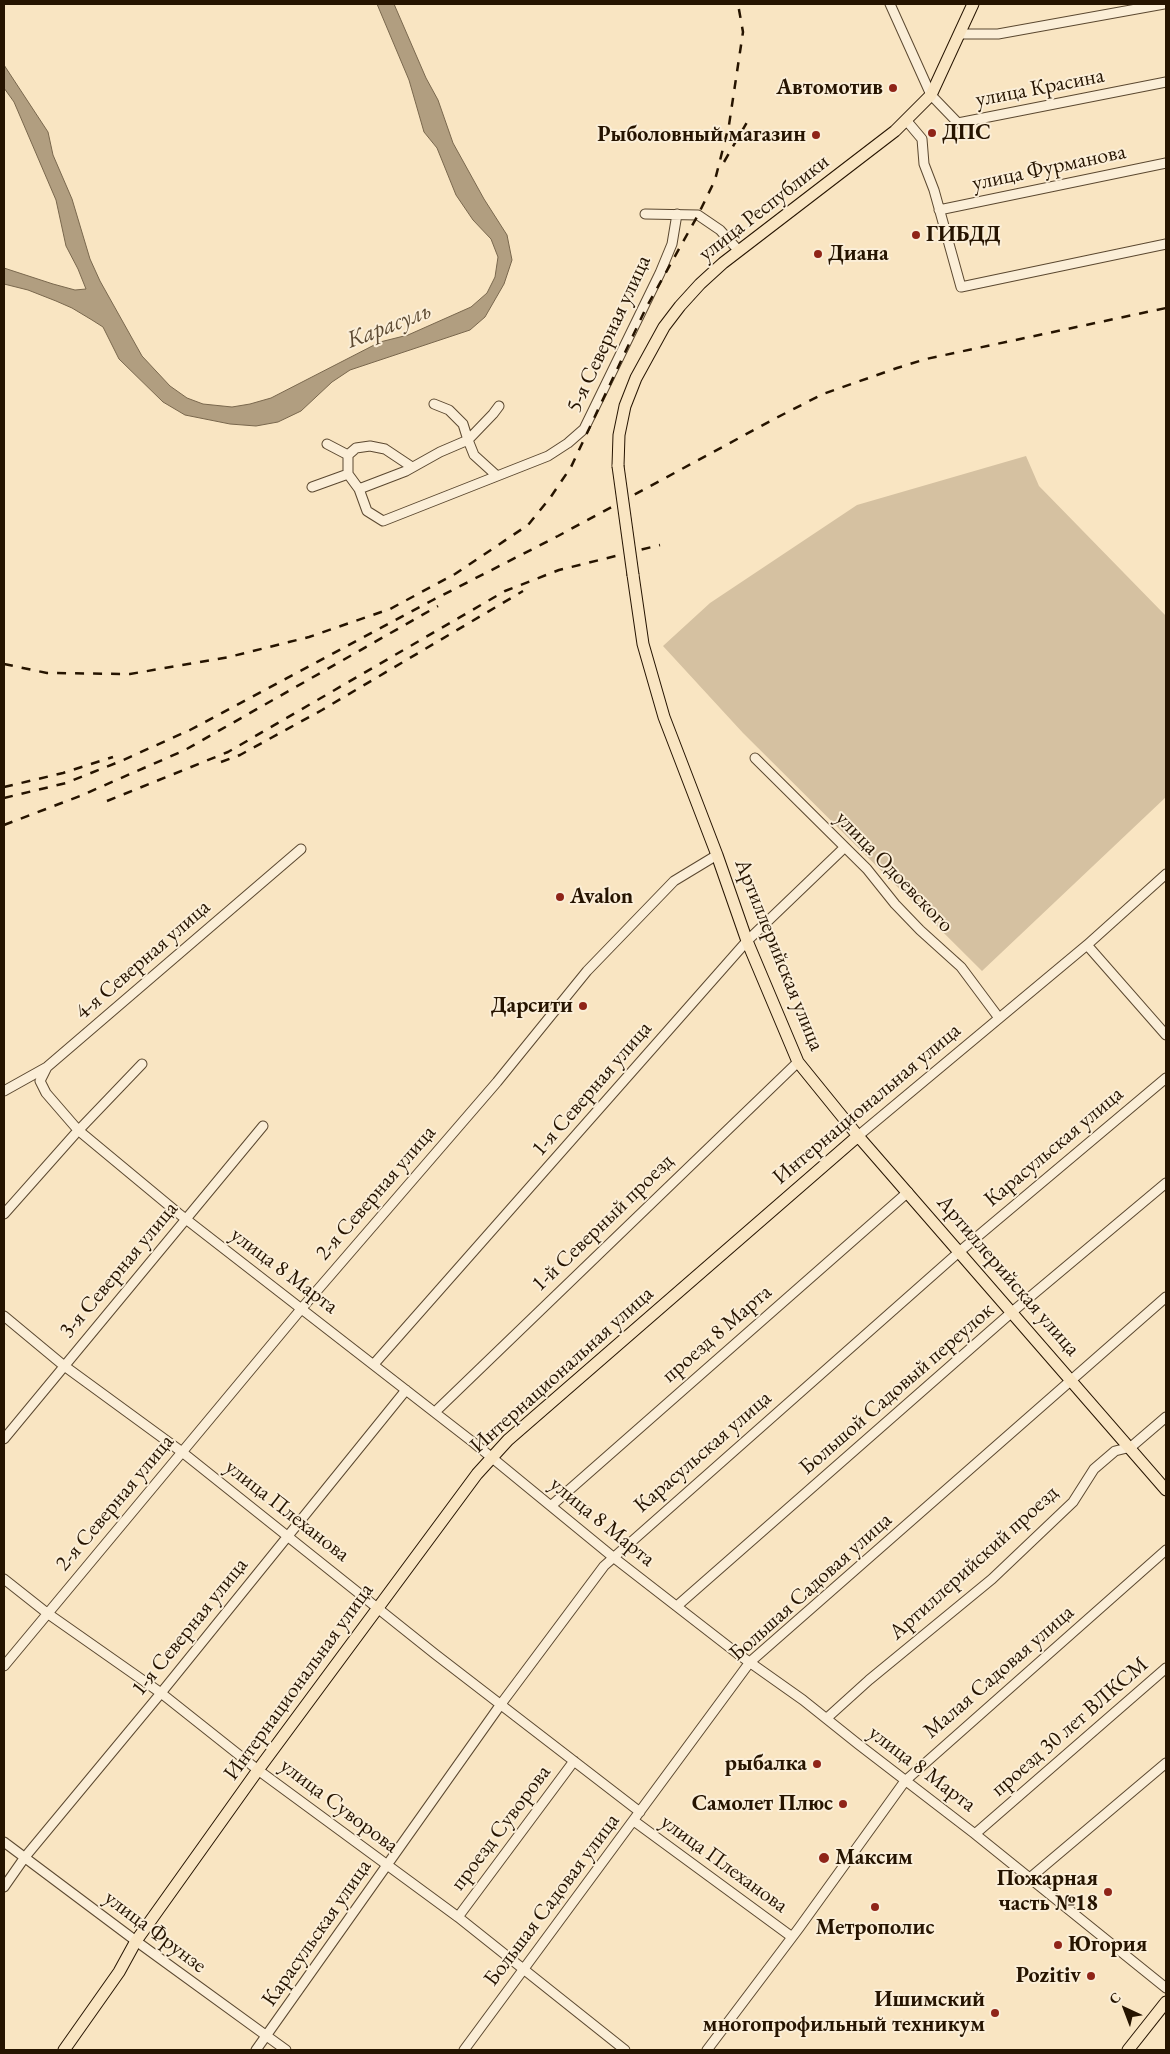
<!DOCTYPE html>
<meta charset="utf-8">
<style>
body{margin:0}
#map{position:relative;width:1170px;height:2054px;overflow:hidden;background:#f9e5c2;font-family:"EB Garamond",serif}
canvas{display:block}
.frame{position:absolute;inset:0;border:5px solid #261400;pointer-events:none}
.north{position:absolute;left:1100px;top:1984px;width:50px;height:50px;-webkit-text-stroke:4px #fbeed7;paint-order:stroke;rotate:317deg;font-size:14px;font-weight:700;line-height:20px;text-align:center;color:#261400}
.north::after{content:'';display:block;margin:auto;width:18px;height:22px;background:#261400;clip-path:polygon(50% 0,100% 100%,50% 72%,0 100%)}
</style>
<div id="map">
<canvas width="1170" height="2054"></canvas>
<div class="frame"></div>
<div class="north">С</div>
</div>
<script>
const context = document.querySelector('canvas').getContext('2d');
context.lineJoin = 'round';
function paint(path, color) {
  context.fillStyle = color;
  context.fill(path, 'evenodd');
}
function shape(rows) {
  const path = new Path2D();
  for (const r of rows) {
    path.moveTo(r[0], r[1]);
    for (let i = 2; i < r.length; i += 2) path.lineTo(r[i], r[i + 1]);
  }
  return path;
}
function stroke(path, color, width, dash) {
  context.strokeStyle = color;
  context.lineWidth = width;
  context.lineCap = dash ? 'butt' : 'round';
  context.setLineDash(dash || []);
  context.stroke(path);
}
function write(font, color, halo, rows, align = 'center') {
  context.font = font + ' "EB Garamond",serif';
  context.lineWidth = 4;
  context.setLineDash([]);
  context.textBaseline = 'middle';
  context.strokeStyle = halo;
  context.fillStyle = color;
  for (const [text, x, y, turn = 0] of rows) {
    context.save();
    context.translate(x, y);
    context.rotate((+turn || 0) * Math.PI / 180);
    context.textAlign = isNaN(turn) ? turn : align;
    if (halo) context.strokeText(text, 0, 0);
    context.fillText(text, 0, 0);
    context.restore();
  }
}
paint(shape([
 [1026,456,1039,486,1166,616,1166,797,982,971,743,733,663,646,710,603,857,505]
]), '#d5c1a1');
const water = shape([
 [377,4,394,4,426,78,438,100,453,143,484,199,507,235,512,260,504,284,485,317,470,330,350,370,332,382,301,411,278,422,256,426,230,424,185,415,163,402,119,359,103,327,92,320,72,308,56,301,28,290,4,284,4,268,53,284,75,290,86,289,78,269,66,246,56,200,14,102,4,88,4,65,48,132,53,155,72,199,90,259,100,281,142,356,170,386,187,398,203,404,232,407,250,404,271,398,380,342,408,335,471,307,487,293,495,277,498,257,491,239,473,220,456,195,437,148,424,132,409,80,377,4]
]);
paint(water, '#b19e80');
stroke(water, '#79674d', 1);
const minor = shape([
 [890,4,931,95,958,123,1166,82],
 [961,34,998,34,1164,4],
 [906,120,922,139,924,164,934,190,961,287,1166,244],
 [939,210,1166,163],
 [645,214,698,215,720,230,739,251],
 [434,404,449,410,463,424,468,440,440,452,406,471,359,489,367,511,383,521,548,456,568,443,584,429,660,273,672,244,677,214],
 [327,444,348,455,348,474,359,489],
 [348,455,356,448,370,446,385,449,412,467],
 [496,475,474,455,468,440,493,414,499,406],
 [312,487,348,474],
 [755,758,867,869,895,904,920,930,961,967,999,1018],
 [1087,945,1166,1035],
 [47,1067,40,1081,46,1093,78,1130,178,1213,474,1443,613,1557,738,1654,803,1700,858,1744,975,1834,1166,1988],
 [4,1091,47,1067,301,849],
 [858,1136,1087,945,1166,874],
 [4,1214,75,1134,142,1064],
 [4,1316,63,1365,182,1452,435,1654,640,1812],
 [374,1364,747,941,845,847],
 [435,1412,798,1062],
 [4,1439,263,1126],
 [552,1505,908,1192],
 [4,1579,47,1613,161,1693,258,1770,458,1917,625,2050],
 [677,1606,1012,1312,1166,1183],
 [4,1666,302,1308,497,1082,587,971,674,881,717,855],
 [827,1718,869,1680,992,1579,1073,1502,1094,1469,1115,1451,1131,1447,1166,1417],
 [634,1821,792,1937],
 [975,1834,1166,1668],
 [4,1842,136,1941,286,2050],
 [1031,1877,1166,1763],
 [4,1887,25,1857,161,1693,406,1390],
 [458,1917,574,1761],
 [256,2050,501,1704,604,1566,959,1252,1166,1078],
 [464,2050,750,1662,1166,1297],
 [707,2050,799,1928,905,1781,1166,1550]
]);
const major = shape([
 [618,466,619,435,625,406,636,378,664,327,680,306,700,284,723,263,895,131,931,95,973,4],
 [633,575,643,644,664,717,717,855,747,941,798,1062,858,1136,1166,1490],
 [64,2050,119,1972,136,1941,258,1770,477,1474,508,1440,858,1136],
 [1128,2050,1166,2002]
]);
stroke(minor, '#5b4830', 11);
stroke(major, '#261400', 13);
stroke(minor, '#fbeed7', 9);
stroke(major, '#f9e5c2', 11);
stroke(shape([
 [724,162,750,117],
 [4,664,47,673,130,674,229,657,309,637,390,609,455,574,528,525,550,498,571,467,646,308,698,215,715,180,729,125,743,32,738,4],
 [221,762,240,755,322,710,523,591],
 [4,787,63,773,113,757],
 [4,798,66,783,121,761,190,730,431,601,558,536,776,418,823,394,897,368,926,359,1166,308],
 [107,801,228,752,505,591,559,570,660,545],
 [4,825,80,796,185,750,438,606]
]), '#261400', 2.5, [9, 9]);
const majorBridge = shape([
 [618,466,633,575]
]);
stroke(majorBridge, '#261400', 13, []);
stroke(majorBridge, '#f9e5c2', 11);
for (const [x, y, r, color] of [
 [893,88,5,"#8f2418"],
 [932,133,5,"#8f2418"],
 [816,135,5,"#8f2418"],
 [916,235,5,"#8f2418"],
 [818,254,5,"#8f2418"],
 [560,897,5,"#8f2418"],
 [583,1006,5,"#8f2418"],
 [817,1764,5,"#8f2418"],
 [843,1804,5,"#8f2418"],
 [824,1858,6,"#8f2418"],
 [1108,1892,5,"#8f2418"],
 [875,1907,5,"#8f2418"],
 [1058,1945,5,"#8f2418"],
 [1091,1976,5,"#8f2418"],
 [995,2013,5,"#8f2418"]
]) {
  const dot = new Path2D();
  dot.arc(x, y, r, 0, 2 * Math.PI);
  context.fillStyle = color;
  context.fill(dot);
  stroke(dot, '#fbeed7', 2);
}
write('bold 22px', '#261400', '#fbeed7', [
 ["Автомотив",883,88],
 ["ДПС",942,133,"left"],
 ["Рыболовный магазин",806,135],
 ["ГИБДД",926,235,"left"],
 ["Диана",828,254,"left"],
 ["Avalon",570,897,"left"],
 ["Дарсити",573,1006],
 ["рыбалка",807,1764],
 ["Самолет Плюс",833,1804],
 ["Максим",835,1858,"left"],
 ["Пожарная",1098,1879],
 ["часть №18",1098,1904],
 ["Метрополис",875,1928,"center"],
 ["Югория",1068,1945,"left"],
 ["Pozitiv",1081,1976],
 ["Ишимский",985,2000],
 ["многопрофильный техникум",985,2025]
], 'right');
write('22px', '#261400', '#fbeed7', [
 ["улица Красина",1040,88,-11],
 ["улица Фурманова",1049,168,-12],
 ["улица Республики",764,208,-38],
 ["5-я Северная улица",609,334,-65],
 ["улица Одоевского",894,872,46],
 ["Артиллерийская улица",779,955,68],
 ["4-я Северная улица",143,960,-41],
 ["1-я Северная улица",592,1089,-49],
 ["Интернациональная улица",867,1104,-40],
 ["Карасульская улица",1054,1147,-40],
 ["2-я Северная улица",376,1193,-49],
 ["1-й Северный проезд",603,1223,-44],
 ["3-я Северная улица",119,1270,-50],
 ["улица 8 Марта",284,1271,37],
 ["Артиллерийская улица",1008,1276,49],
 ["проезд 8 Марта",717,1334,-41],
 ["Интернациональная улица",562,1370,-42],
 ["Большой Садовый переулок",897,1389,-41],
 ["Карасульская улица",703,1452,-41],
 ["2-я Северная улица",115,1503,-50],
 ["улица Плеханова",287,1511,38],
 ["улица 8 Марта",602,1522,39],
 ["Артиллерийский проезд",974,1563,-42],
 ["Большая Садовая улица",811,1587,-42],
 ["1-я Северная улица",190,1627,-51],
 ["Малая Садовая улица",999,1672,-41],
 ["Интернациональная улица",299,1682,-54],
 ["проезд 30 лет ВЛКСМ",1070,1727,-41],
 ["улица 8 Марта",922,1769,37],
 ["улица Суворова",339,1806,37],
 ["проезд Суворова",501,1828,-53],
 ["улица Плеханова",724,1864,36],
 ["Большая Садовая улица",552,1900,-53],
 ["улица Фрунзе",155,1932,37],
 ["Карасульская улица",317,1933,-55]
]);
write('italic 24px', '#5e4b33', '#fbeed7', [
 ["Карасуль",389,326,-21]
]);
</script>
